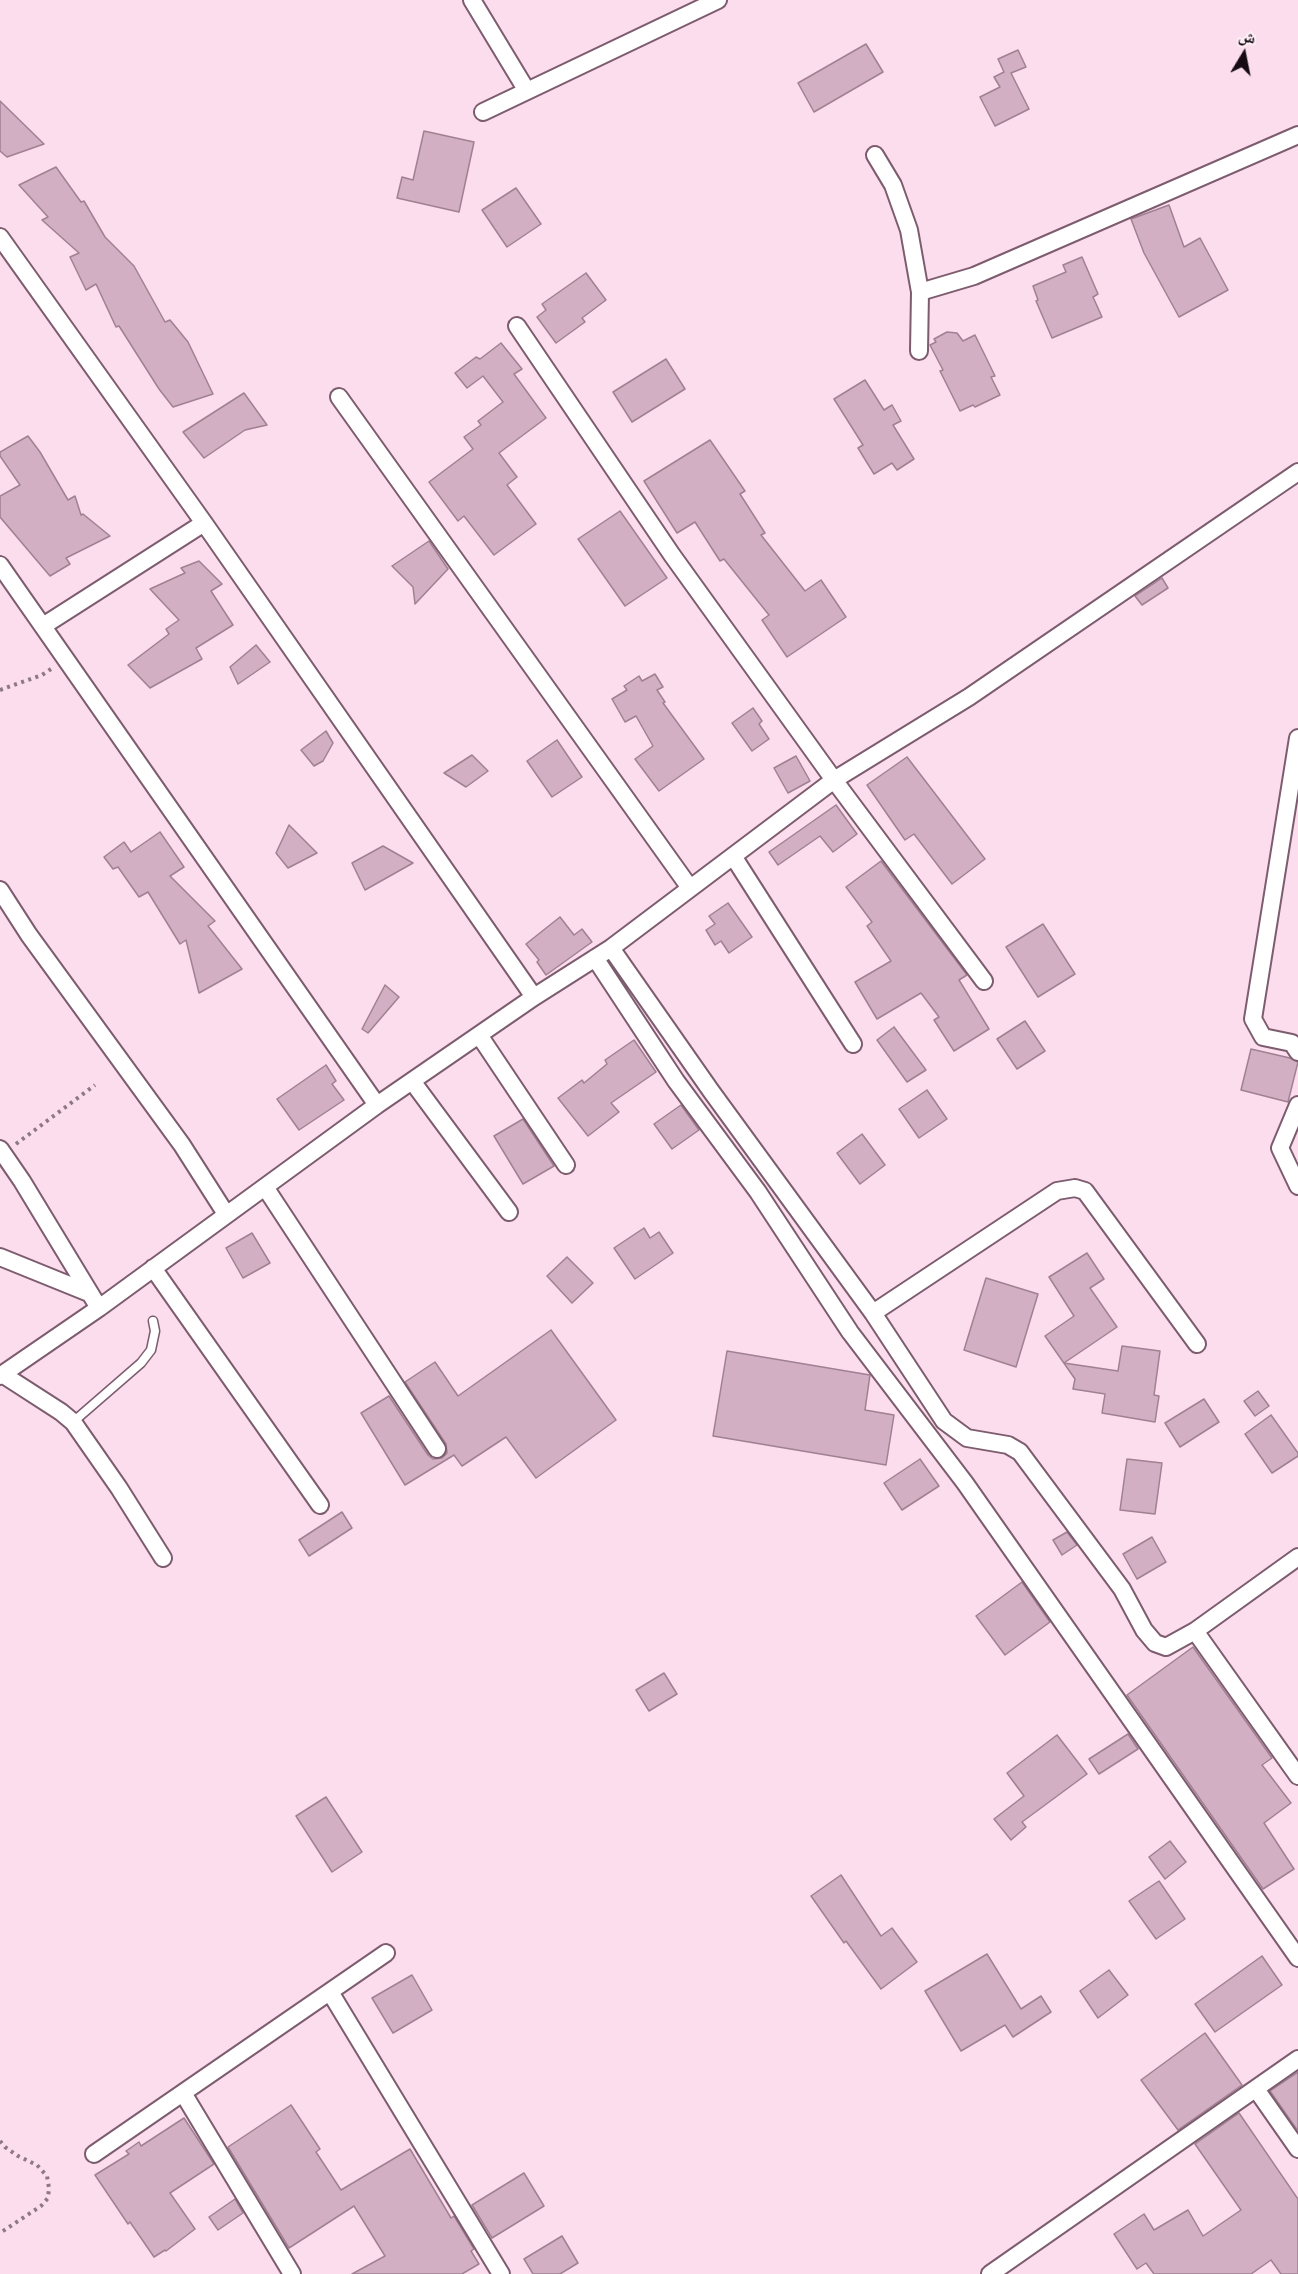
<!DOCTYPE html>
<meta charset="utf-8">
<style>
body{margin:0}
#map{position:relative;width:1298px;height:2274px;overflow:hidden;background:#fbdded;font-family:"IBM Plex Serif","Noto Naskh Arabic",serif}
canvas{display:block}
.north{position:absolute;left:1214px;top:24px;width:60px;height:60px;-webkit-text-stroke:4px #feeff7;paint-order:stroke;rotate:10deg;font-size:16px;font-weight:700;line-height:24px;text-align:center;color:#160b12}
.north::after{content:'';display:block;margin:auto;width:21px;height:27px;background:#160b12;clip-path:polygon(50% 0,100% 100%,50% 72%,0 100%)}
</style>
<div id="map">
<canvas width="1298" height="2274"></canvas>
<div class="north">ش</div>
</div>
<script>
const context = document.querySelector('canvas').getContext('2d');
context.lineJoin = 'round';
function paint(path, color) {
  context.fillStyle = color;
  context.fill(path, 'evenodd');
}
function shape(rows) {
  const path = new Path2D();
  for (const r of rows) {
    path.moveTo(r[0], r[1]);
    for (let i = 2; i < r.length; i += 2) path.lineTo(r[i], r[i + 1]);
  }
  return path;
}
function stroke(path, color, width, dash) {
  context.strokeStyle = color;
  context.lineWidth = width;
  context.lineCap = dash ? 'butt' : 'round';
  context.setLineDash(dash || []);
  context.stroke(path);
}
const building = shape([
 [866,44,883,72,814,112,798,83,866,44],
 [1018,50,1026,67,1011,73,1029,109,995,126,980,97,1000,87,994,77,1004,72,998,59,1018,50],
 [0,101,44,144,7,157,0,151,0,101],
 [424,131,474,142,459,212,397,198,402,177,413,180,424,131],
 [56,167,81,202,84,201,105,237,134,266,165,322,170,320,188,342,213,394,173,407,159,389,119,326,116,327,96,284,86,290,70,257,79,253,42,220,48,217,19,185,56,167],
 [516,188,541,224,507,247,482,210,516,188],
 [1169,205,1184,247,1200,238,1228,290,1179,317,1144,253,1131,219,1169,205],
 [1082,257,1098,294,1093,297,1102,317,1052,338,1036,301,1038,300,1033,286,1066,272,1063,265,1082,257],
 [586,273,606,300,582,318,585,322,556,343,537,317,546,310,542,304,586,273],
 [947,332,957,333,963,341,975,335,995,376,991,377,1000,395,975,407,973,405,960,411,940,371,943,370,930,345,936,342,934,339,947,332],
 [501,343,522,369,514,374,546,418,499,453,517,477,507,485,536,524,494,555,464,516,458,521,429,482,473,449,464,437,481,425,478,421,503,402,483,376,467,388,455,373,476,357,480,359,501,343],
 [666,359,685,389,632,422,613,392,666,359],
 [865,380,884,410,892,405,901,421,893,425,914,459,897,470,892,463,874,474,858,448,863,445,834,399,865,380],
 [244,393,267,425,245,430,204,458,183,432,244,393],
 [28,436,40,452,68,500,75,496,81,515,83,514,110,536,66,558,70,564,50,576,0,517,0,496,20,485,0,456,0,452,28,436],
 [710,440,745,491,740,494,765,533,761,535,805,591,821,580,846,617,787,657,762,620,769,615,724,559,720,561,695,522,677,533,644,481,710,440],
 [620,511,667,578,625,606,578,539,620,511],
 [429,541,448,569,415,604,413,587,392,566,429,541],
 [199,561,222,584,211,591,233,625,196,648,202,659,150,688,128,665,169,634,166,629,179,620,150,589,185,573,181,568,199,561],
 [1162,578,1168,588,1142,605,1135,596,1162,578],
 [256,645,270,662,238,684,230,667,256,645],
 [655,674,663,687,657,690,665,702,663,703,704,759,659,791,635,759,653,746,636,716,625,722,612,699,627,690,624,686,639,676,642,681,655,674],
 [753,708,762,721,759,724,769,739,752,751,732,723,753,708],
 [326,731,333,743,323,761,314,766,301,750,326,731],
 [557,740,582,777,552,797,527,761,557,740],
 [472,755,488,771,466,787,444,773,472,755],
 [796,756,810,781,788,793,774,768,796,756],
 [907,757,985,859,952,884,914,834,905,840,867,785,907,757],
 [836,805,857,834,833,852,820,836,778,865,769,852,836,805],
 [289,825,317,853,288,868,276,853,289,825],
 [160,832,184,867,170,876,215,921,208,926,242,969,199,993,186,940,180,944,148,892,139,897,118,867,113,869,104,857,124,842,131,852,160,832],
 [383,846,413,863,365,890,352,863,383,846],
 [881,861,967,975,959,980,989,1029,954,1051,934,1020,939,1017,921,993,877,1019,855,982,891,961,867,926,872,922,846,887,881,861],
 [728,903,752,937,729,953,721,941,715,945,706,930,715,924,709,916,728,903],
 [560,917,574,935,582,929,592,942,546,975,537,962,539,960,526,944,560,917],
 [1043,924,1075,974,1038,997,1006,947,1043,924],
 [385,985,399,997,368,1033,362,1029,385,985],
 [1025,1021,1045,1051,1017,1069,997,1039,1025,1021],
 [894,1027,926,1070,907,1082,877,1040,894,1027],
 [634,1040,656,1072,611,1103,619,1112,588,1136,558,1098,582,1080,584,1083,607,1064,605,1060,634,1040],
 [1251,1049,1290,1058,1298,1062,1288,1102,1241,1090,1251,1049],
 [326,1065,336,1081,332,1084,344,1100,299,1130,277,1099,326,1065],
 [927,1090,947,1119,919,1138,899,1109,927,1090],
 [681,1105,699,1130,672,1149,654,1124,681,1105],
 [523,1119,554,1166,523,1184,494,1136,523,1119],
 [862,1134,885,1165,860,1184,837,1153,862,1134],
 [644,1228,650,1238,659,1232,673,1253,635,1279,614,1248,644,1228],
 [252,1233,270,1263,243,1278,226,1248,252,1233],
 [1087,1253,1104,1279,1090,1288,1117,1327,1064,1363,1118,1371,1122,1346,1160,1351,1154,1395,1159,1396,1155,1422,1102,1413,1105,1394,1073,1389,1075,1379,1045,1336,1074,1316,1049,1277,1087,1253],
 [567,1257,593,1283,572,1303,547,1276,567,1257],
 [986,1278,1038,1294,1016,1367,964,1350,986,1278],
 [551,1330,616,1420,536,1478,506,1437,462,1466,454,1455,405,1485,361,1413,389,1396,428,1455,433,1459,442,1458,447,1453,446,1444,405,1382,435,1362,458,1396,551,1330],
 [727,1351,870,1375,865,1410,894,1415,886,1465,713,1436,727,1351],
 [1258,1391,1269,1406,1255,1416,1244,1401,1258,1391],
 [1204,1399,1219,1422,1180,1447,1165,1423,1204,1399],
 [1271,1415,1298,1453,1298,1456,1272,1473,1245,1434,1271,1415],
 [920,1459,939,1486,902,1510,884,1483,920,1459],
 [1127,1459,1162,1463,1155,1514,1120,1510,1127,1459],
 [342,1512,352,1528,309,1556,299,1540,342,1512],
 [1067,1532,1077,1545,1062,1555,1053,1540,1067,1532],
 [1152,1537,1166,1562,1137,1579,1123,1554,1152,1537],
 [1022,1582,1050,1622,1005,1655,976,1616,1022,1582],
 [1193,1647,1272,1758,1262,1765,1291,1803,1264,1823,1294,1869,1263,1889,1127,1695,1193,1647],
 [664,1673,677,1694,649,1711,636,1690,664,1673],
 [1128,1734,1138,1749,1099,1774,1089,1759,1128,1734],
 [1057,1735,1087,1774,1022,1822,1026,1827,1011,1840,994,1819,1024,1796,1007,1773,1057,1735],
 [326,1797,362,1852,332,1872,296,1816,326,1797],
 [1170,1841,1186,1862,1165,1879,1149,1857,1170,1841],
 [841,1875,881,1936,892,1928,917,1962,881,1989,846,1941,844,1943,811,1896,841,1875],
 [1159,1881,1185,1919,1156,1939,1129,1901,1159,1881],
 [987,1954,1021,2009,1041,1996,1051,2012,1013,2037,1005,2025,961,2051,925,1991,987,1954],
 [1262,1956,1282,1985,1215,2032,1195,2004,1262,1956],
 [1109,1970,1128,1995,1098,2018,1080,1991,1109,1970],
 [412,1975,432,2010,393,2033,372,1998,412,1975],
 [1205,2033,1242,2085,1178,2130,1141,2080,1205,2033],
 [1298,2072,1298,2131,1270,2091,1298,2072],
 [291,2105,320,2149,316,2152,341,2190,410,2149,451,2218,454,2216,474,2249,471,2251,479,2264,462,2274,352,2274,385,2256,354,2206,289,2248,228,2147,291,2105],
 [1239,2113,1298,2199,1298,2274,1281,2274,1271,2260,1251,2274,1154,2274,1146,2263,1137,2269,1114,2234,1144,2214,1154,2230,1188,2210,1203,2236,1241,2210,1195,2144,1239,2113],
 [184,2118,214,2164,170,2193,195,2229,166,2251,165,2250,154,2257,130,2222,128,2224,95,2175,129,2154,126,2151,139,2142,141,2146,184,2118],
 [524,2173,544,2206,492,2238,472,2205,524,2173],
 [235,2199,243,2213,218,2230,209,2217,235,2199],
 [562,2236,578,2263,560,2274,533,2274,524,2259,562,2236]
]);
paint(building, '#d2afc2');
stroke(building, '#a18093', 1.5);
const service = shape([
 [73,1422,141,1363,151,1350,155,1331,153,1321]
]);
const minor = shape([
 [472,0,527,91],
 [483,112,718,0],
 [875,155,893,185,909,230,920,292,919,351],
 [0,237,204,523,534,997],
 [920,292,974,276,1298,135],
 [517,326,672,555,834,780,984,981],
 [339,397,690,888],
 [0,565,377,1105],
 [43,626,204,523],
 [1298,738,1253,1019,1263,1037,1292,1043,1298,1052],
 [733,856,853,1044],
 [0,890,29,935,182,1145,226,1214],
 [611,948,711,1091,873,1313,944,1421,967,1438,1008,1445,1020,1452,1122,1589,1144,1630,1155,1643,1166,1647,1195,1631],
 [595,958,676,1081,758,1192,850,1332,965,1483,1298,1958],
 [479,1035,566,1165],
 [412,1081,509,1212],
 [1298,1105,1280,1148,1298,1186],
 [0,1149,22,1181,99,1308],
 [265,1187,437,1449],
 [0,1257,89,1293],
 [153,1268,320,1505],
 [873,1313,1057,1191,1075,1188,1085,1191,1197,1344],
 [2,1374,61,1412,73,1422,119,1488,163,1558],
 [0,1376,99,1308,377,1105,534,997,611,948,834,780,969,697,1298,472],
 [1298,1557,1195,1631,1298,1776],
 [330,1992,501,2274],
 [1256,2089,1298,2149],
 [183,2093,292,2274],
 [94,2154,386,1953],
 [990,2274,1298,2059]
]);
stroke(service, '#7c5c6e', 11);
stroke(minor, '#7c5c6e', 20);
stroke(shape([
 [0,690,42,675,51,669],
 [16,1144,95,1085],
 [0,2141,5,2147,18,2156,37,2165,47,2176,49,2188,48,2198,41,2206,0,2233]
]), '#8d7884', 4, [3, 4.5]);
stroke(service, '#fff', 8);
stroke(minor, '#fff', 16);
</script>
